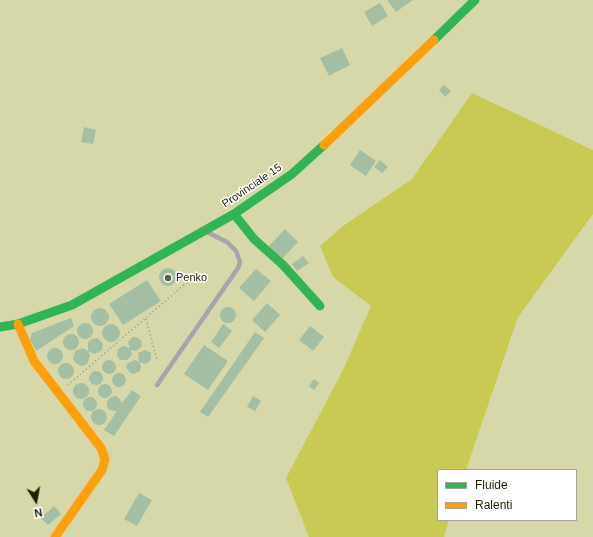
<!DOCTYPE html>
<style>
body{margin:0}
#map{position:relative;width:593px;height:537px;overflow:hidden;background:#d7d8aa;font-family:Arial,sans-serif}
canvas{display:block}
.legend{position:absolute;left:437px;top:469px;width:140px;height:52px;box-sizing:border-box;background:#fff;border:1px solid #a5a599;margin:0;padding:5px 7px;list-style:none;font-size:12px;color:#1f1f00}
.legend li{display:flex;align-items:center;gap:8px;height:20px}
.legend b{width:20px;border:1px solid #a5a599}
.north{position:absolute;left:16px;top:481px;width:40px;height:40px;-webkit-text-stroke:3px #fff;paint-order:stroke;rotate:169deg;font-size:11px;font-weight:700;line-height:16px;text-align:center;color:#1f1f00}
.north::after{content:'';display:block;margin:auto;width:14px;height:18px;background:#1f1f00;clip-path:polygon(50% 0,100% 100%,50% 72%,0 100%)}
</style>
<div id="map">
<canvas width="593" height="537"></canvas>
<ul class="legend">
<li><b style="height:5px;background:#30b455"></b>Fluide</li>
<li><b style="height:5px;background:#ff9f0a"></b>Ralenti</li>
</ul>
<div class="north">N</div>
</div>
<script>
const context = document.querySelector('canvas').getContext('2d');
context.lineJoin = 'round';
function paint(path, color) {
  context.fillStyle = color;
  context.fill(path, 'evenodd');
}
function shape(rows) {
  const path = new Path2D();
  for (const r of rows) {
    if (r.length === 3) {
      path.moveTo(r[0] + r[2], r[1]);
      path.arc(r[0], r[1], r[2], 0, 2 * Math.PI);
      continue;
    }
    path.moveTo(r[0], r[1]);
    for (let i = 2; i < r.length; i += 2) path.lineTo(r[i], r[i + 1]);
  }
  return path;
}
function stroke(path, color, width, dash) {
  context.strokeStyle = color;
  context.lineWidth = width;
  context.lineCap = dash ? 'butt' : 'round';
  context.setLineDash(dash || []);
  context.stroke(path);
}
function write(font, color, halo, rows, align = 'center') {
  context.font = font + ' Arial,sans-serif';
  context.lineWidth = 3;
  context.setLineDash([]);
  context.textBaseline = 'middle';
  context.strokeStyle = halo;
  context.fillStyle = color;
  for (const [text, x, y, turn = 0] of rows) {
    context.save();
    context.translate(x, y);
    context.rotate((+turn || 0) * Math.PI / 180);
    context.textAlign = isNaN(turn) ? turn : align;
    if (halo) context.strokeText(text, 0, 0);
    context.fillText(text, 0, 0);
    context.restore();
  }
}
paint(shape([
 [472,93,593,150,593,214,518,317,466,470,438,470,438,520,449,520,444,537,309,537,286,478,343,370,371,306,333,277,320,246,343,226,412,179]
]), '#c9ca54');
paint(shape([
 [387,0,413,0,396,12],
 [380,3,388,16,372,26,364,12],
 [342,48,350,65,329,76,320,58],
 [444,85,451,91,445,97,439,90],
 [84,127,96,130,93,144,81,142],
 [360,150,376,161,366,176,350,165],
 [380,160,388,167,382,173,374,167],
 [285,229,298,242,282,259,269,246],
 [303,256,309,263,297,271,292,264],
 [168,277,9],
 [256,269,271,281,254,301,239,288],
 [147,280,161,301,123,325,109,304],
 [267,303,280,315,265,332,252,320],
 [228,315,8],
 [100,317,9],
 [71,318,74,326,36,351,30,339,32,333],
 [85,331,8],
 [223,324,232,331,219,348,211,342],
 [111,333,9],
 [310,326,324,337,313,351,299,340],
 [255,332,264,338,208,417,200,412],
 [71,342,8],
 [132,337,137,337,141,340,142,346,136,351,131,350,132,355,127,360,120,360,117,356,118,349,123,346,130,348,128,342],
 [97,338,103,343,102,350,95,354,88,351,90,356,87,364,81,366,76,363,73,359,75,351,83,348,88,351,88,342,92,339],
 [204,345,228,361,208,390,184,374],
 [55,356,8],
 [145,350,151,353,151,360,146,364,139,362,141,366,140,371,134,374,130,373,126,367,128,363,135,360,139,362,138,353],
 [109,367,7],
 [66,371,8],
 [96,378,7],
 [119,380,7],
 [314,379,319,383,314,390,309,386],
 [81,391,8],
 [105,391,7],
 [132,390,141,396,114,436,104,430,117,411,109,410,107,406,107,401,111,397,116,396,120,399,122,403],
 [253,396,261,401,255,411,247,407],
 [90,404,7],
 [99,417,8],
 [139,493,152,500,137,526,124,519],
 [54,506,61,514,48,525,41,518]
]), '#a4bfa3');
stroke(shape([
 [146,319,157,361],
 [68,385,192,278]
]), '#a1a09b', 2, [1, 3]);
stroke(shape([
 [157,385,238,268,240,262,236,251,227,242,207,232]
]), '#a6a4ac', 4.5);
stroke(shape([
 [434,40,475,0],
 [234,214,254,239,283,265,320,306],
 [0,327,18,324,72,305,234,214,292,174,324,145]
]), '#30b455', 9);
stroke(shape([
 [324,145,434,40],
 [18,324,34,361,101,448,105,459,102,470,55,537]
]), '#ff9f0a', 9);
for (const [x, y, r, color] of [
 [168,278,4,"#5f603b"]
]) {
  const dot = new Path2D();
  dot.arc(x, y, r, 0, 2 * Math.PI);
  context.fillStyle = color;
  context.fill(dot);
  stroke(dot, '#fff', 1.5);
}
write('11px', '#1f1f00', '#fff', [
 ["Provinciale 15",252,186,-34]
]);
write('11px', '#1f1f00', '#fff', [
 ["Penko",176,278]
], 'left');
</script>
